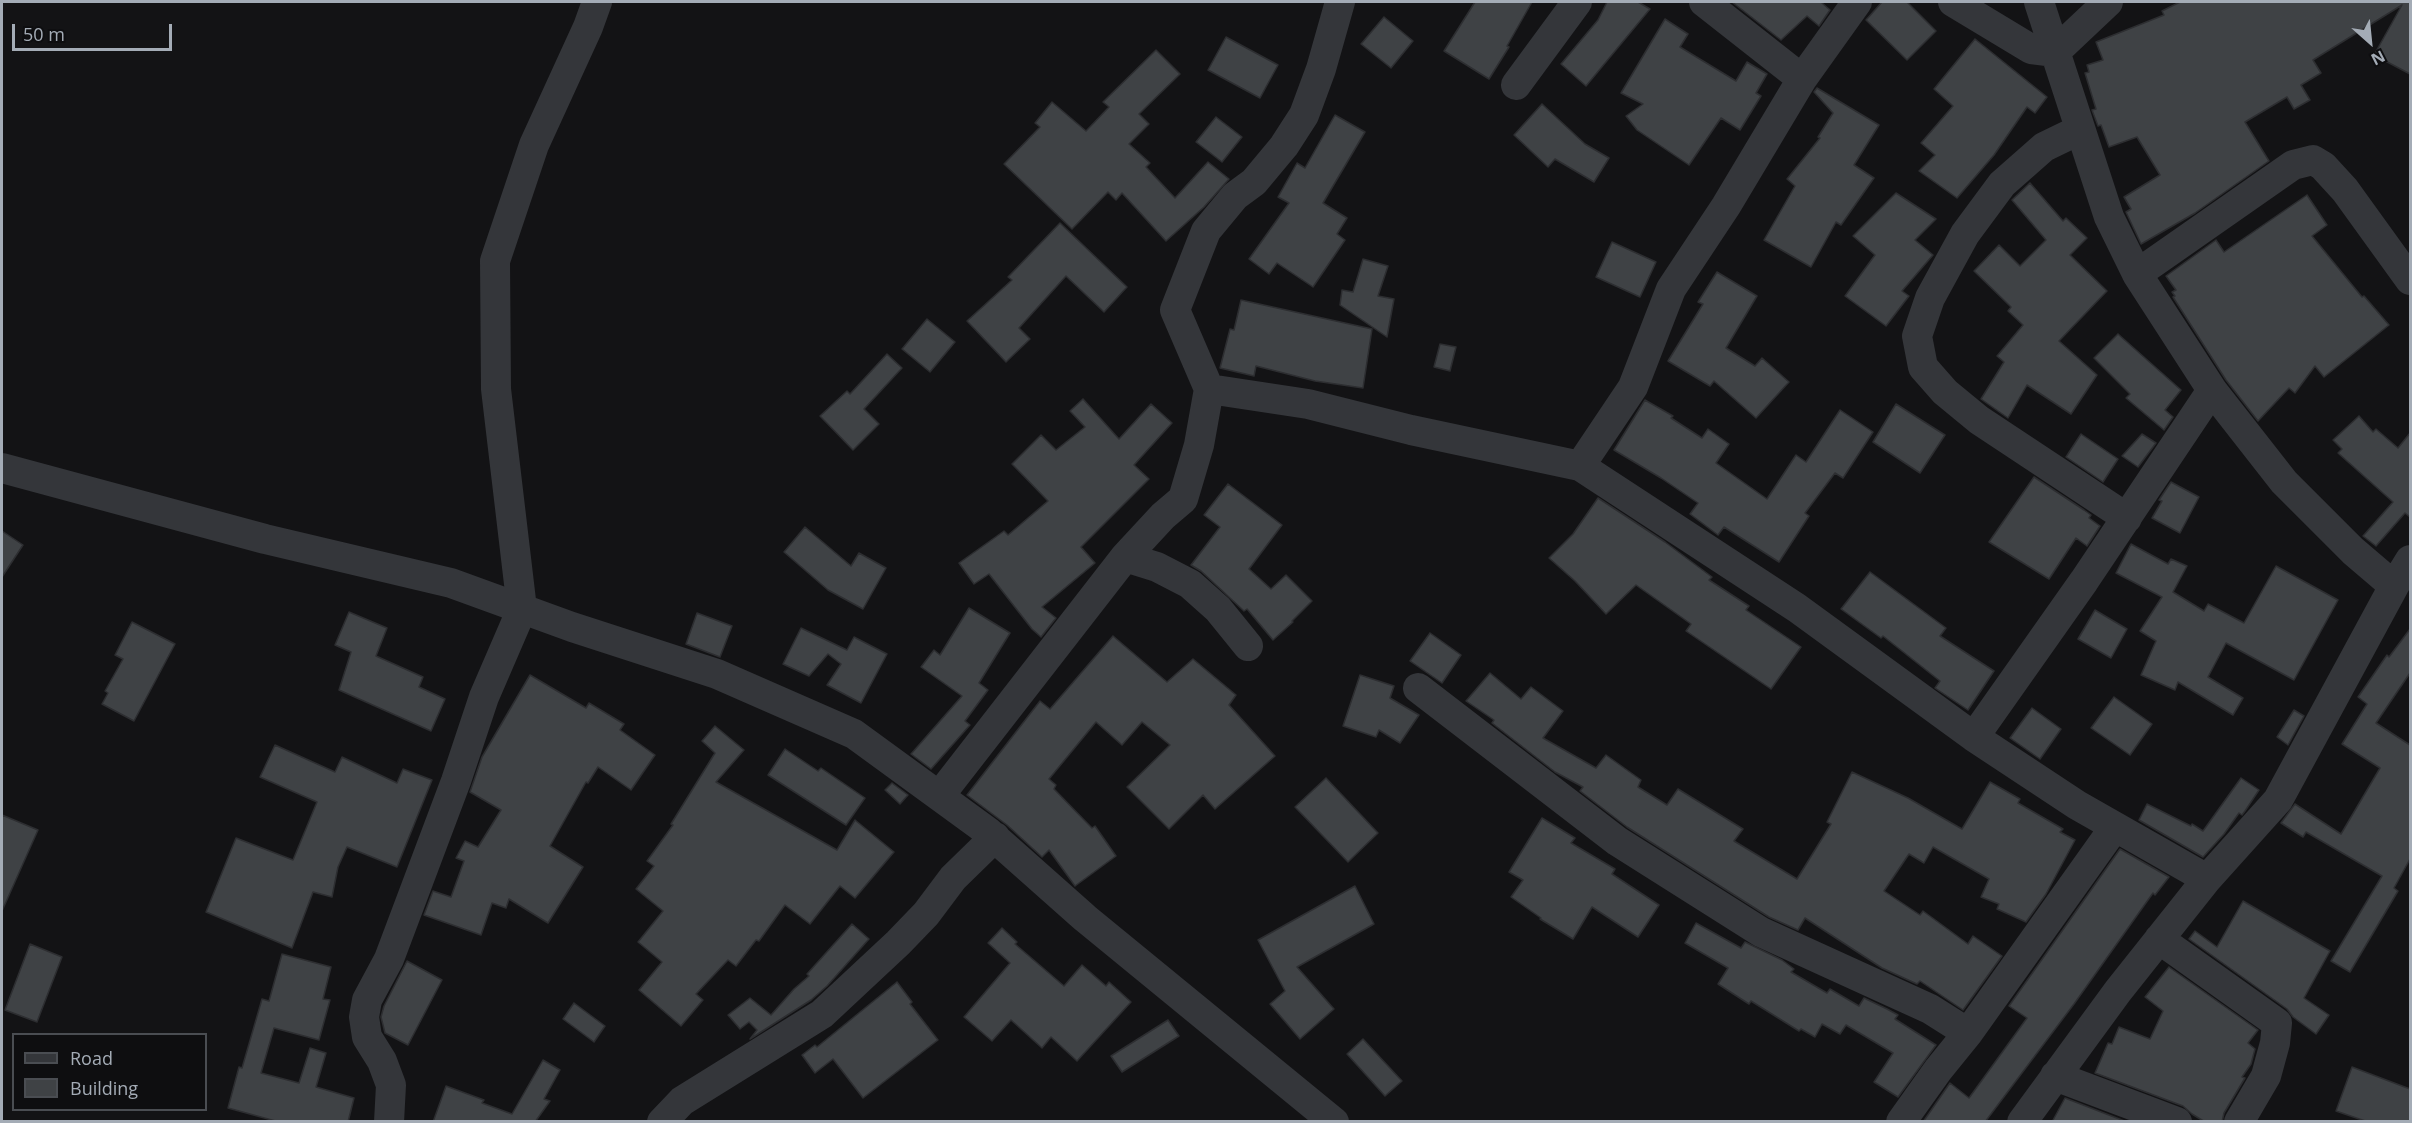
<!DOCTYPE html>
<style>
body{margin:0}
#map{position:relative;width:2412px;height:1123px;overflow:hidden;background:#131315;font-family:"Open Sans",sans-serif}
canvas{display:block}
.frame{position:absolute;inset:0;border:3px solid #a4acb6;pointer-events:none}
.legend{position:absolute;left:12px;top:1033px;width:195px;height:78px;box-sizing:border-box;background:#0e0e10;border:2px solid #4a4d52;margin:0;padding:8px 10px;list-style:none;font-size:18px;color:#a4acb6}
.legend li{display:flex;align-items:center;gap:12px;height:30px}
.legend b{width:30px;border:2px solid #4a4d52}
.north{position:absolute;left:2340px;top:12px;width:60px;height:60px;-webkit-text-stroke:4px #0e0e10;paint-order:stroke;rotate:153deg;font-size:16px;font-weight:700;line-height:24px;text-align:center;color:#a4acb6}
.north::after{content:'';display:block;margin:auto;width:21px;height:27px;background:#a4acb6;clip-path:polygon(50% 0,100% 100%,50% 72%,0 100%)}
.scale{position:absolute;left:12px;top:24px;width:160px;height:27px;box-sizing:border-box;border:3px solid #a4acb6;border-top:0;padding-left:8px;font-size:18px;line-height:21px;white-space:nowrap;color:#a4acb6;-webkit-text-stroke:4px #0e0e10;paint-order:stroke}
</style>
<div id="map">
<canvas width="2412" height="1123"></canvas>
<div class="frame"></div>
<ul class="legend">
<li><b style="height:8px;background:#34363a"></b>Road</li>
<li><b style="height:16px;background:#3f4245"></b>Building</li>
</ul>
<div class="north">N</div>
<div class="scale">50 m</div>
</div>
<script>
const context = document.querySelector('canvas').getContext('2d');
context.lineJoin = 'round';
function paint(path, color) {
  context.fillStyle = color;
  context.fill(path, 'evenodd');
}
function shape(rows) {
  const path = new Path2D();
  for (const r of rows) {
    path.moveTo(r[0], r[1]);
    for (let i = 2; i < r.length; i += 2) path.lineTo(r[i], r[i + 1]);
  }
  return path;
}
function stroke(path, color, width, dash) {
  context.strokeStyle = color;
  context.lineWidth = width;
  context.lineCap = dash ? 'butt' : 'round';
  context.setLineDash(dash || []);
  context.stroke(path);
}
const building = shape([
 [1475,2,1532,2,1507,46,1509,47,1489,79,1444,51,1475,2],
 [1607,2,1638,2,1650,9,1586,86,1561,64,1598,20,1607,2],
 [1732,2,1823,2,1822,3,1830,10,1819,26,1807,16,1781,40,1732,2],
 [1882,2,1907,2,1936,31,1907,60,1866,20,1882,2],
 [2180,2,2410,2,2410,74,2374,55,2402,5,2313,60,2321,73,2301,85,2310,100,2294,109,2287,97,2245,122,2269,161,2195,213,2141,244,2126,212,2131,209,2124,197,2160,175,2137,137,2109,147,2101,125,2098,126,2092,110,2096,109,2085,73,2089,72,2087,65,2103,60,2096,42,2164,15,2162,11,2180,2],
 [1384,17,1413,41,1391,68,1361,44,1384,17],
 [1665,19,1688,34,1680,47,1736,81,1747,62,1767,74,1756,93,1761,96,1740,130,1721,118,1689,165,1637,130,1626,116,1643,104,1621,93,1665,19],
 [1226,37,1278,65,1260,98,1208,70,1226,37],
 [1975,39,2047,97,2035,113,2027,107,1994,155,1957,198,1919,171,1935,155,1921,143,1953,106,1934,89,1975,39],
 [1156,50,1180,74,1139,114,1149,124,1129,144,1150,163,1146,167,1175,198,1208,162,1229,179,1204,207,1166,241,1122,193,1116,200,1108,192,1072,229,1004,164,1040,127,1035,123,1052,102,1086,131,1109,107,1103,102,1156,50],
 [1817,88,1879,125,1854,165,1874,178,1841,225,1836,222,1811,267,1764,240,1795,186,1787,179,1820,138,1818,137,1833,113,1814,92,1817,88],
 [1542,104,1585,144,1609,158,1594,182,1555,159,1548,167,1514,135,1542,104],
 [1335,115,1365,132,1323,203,1347,218,1337,234,1345,240,1313,287,1277,263,1269,274,1249,259,1289,203,1278,197,1297,163,1305,168,1335,115],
 [1216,117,1242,137,1222,162,1196,142,1216,117],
 [2030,183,2063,221,2066,218,2087,238,2070,255,2107,291,2059,341,2097,375,2071,414,2027,385,2008,418,1981,399,2004,362,1997,356,2023,325,2008,311,2011,307,1974,271,1999,245,2020,266,2046,240,2012,200,2030,183],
 [1896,193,1936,219,1915,240,1933,255,1902,291,1909,296,1886,326,1845,296,1875,255,1853,236,1896,193],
 [2307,195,2327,225,2312,236,2362,297,2364,296,2389,325,2324,377,2315,366,2295,393,2289,388,2258,421,2226,380,2173,297,2175,296,2172,292,2176,290,2166,276,2216,240,2224,252,2307,195],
 [1060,223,1127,287,1104,312,1066,276,1019,328,1030,339,1006,362,967,321,1012,280,1008,277,1060,223],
 [1612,242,1656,262,1640,297,1596,277,1612,242],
 [1363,259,1388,266,1378,296,1394,299,1387,337,1340,305,1342,290,1353,292,1363,259],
 [1717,272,1757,296,1726,348,1755,366,1762,358,1789,382,1756,418,1714,381,1710,386,1668,361,1703,304,1698,302,1717,272],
 [1241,300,1372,329,1363,388,1315,381,1256,366,1254,376,1220,368,1230,329,1234,330,1241,300],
 [927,319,955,342,930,372,902,349,927,319],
 [2118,334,2181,390,2165,410,2173,417,2164,430,2126,398,2130,394,2094,358,2118,334],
 [1440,344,1456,347,1450,371,1434,367,1440,344],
 [887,354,902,368,864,409,879,424,853,450,820,416,847,391,850,394,887,354],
 [1083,399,1119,439,1151,404,1172,423,1134,465,1149,479,1081,547,1095,563,1042,607,1056,618,1041,637,1032,629,989,574,974,584,959,563,1004,531,1008,535,1048,501,1012,464,1041,435,1056,450,1085,427,1070,411,1083,399],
 [1645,400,1673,416,1671,418,1702,438,1708,429,1729,444,1716,463,1767,499,1796,455,1806,462,1840,410,1873,432,1843,478,1835,473,1805,513,1809,516,1779,562,1724,527,1718,535,1690,514,1698,503,1661,478,1614,450,1645,400],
 [1896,404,1945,435,1920,473,1873,442,1896,404],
 [2359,416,2373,432,2376,429,2398,448,2410,433,2410,517,2405,513,2376,546,2363,536,2393,502,2338,453,2342,449,2333,440,2359,416],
 [2081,434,2118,459,2103,482,2066,457,2081,434],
 [2142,434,2156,443,2138,467,2122,456,2142,434],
 [2034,477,2084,510,2091,515,2089,518,2100,526,2087,546,2076,538,2049,579,1989,542,2034,477],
 [2171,482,2199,497,2180,533,2152,518,2162,501,2159,500,2171,482],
 [1228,484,1282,525,1249,569,1271,589,1286,575,1312,601,1292,621,1293,622,1273,640,1247,609,1244,611,1201,571,1191,565,1220,527,1204,515,1228,484],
 [1598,498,1665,542,1712,577,1709,580,1749,606,1746,610,1801,647,1771,689,1686,631,1691,624,1636,585,1606,614,1575,581,1549,558,1573,534,1598,498],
 [805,527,851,566,859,553,886,568,863,609,828,590,784,552,805,527],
 [2,531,23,545,2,577,2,531],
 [2131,544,2168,564,2171,559,2187,566,2173,592,2204,611,2208,604,2244,623,2276,566,2338,600,2294,680,2226,643,2208,677,2243,698,2233,715,2178,682,2175,690,2141,675,2156,641,2140,631,2162,597,2116,573,2131,544],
 [1870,572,1946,628,1940,636,1994,671,1968,710,1935,688,1940,681,1883,636,1881,638,1841,609,1870,572],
 [969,608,1010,633,979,683,988,690,965,721,970,725,931,769,911,754,962,696,921,667,934,650,940,655,969,608],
 [2095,610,2127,629,2111,658,2078,639,2095,610],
 [349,612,387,628,376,656,423,677,419,687,445,699,431,731,339,690,351,652,335,645,349,612],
 [697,613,732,626,720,657,686,644,697,613],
 [132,622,175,644,134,721,102,704,108,693,105,691,123,659,115,655,132,622],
 [801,628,847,650,854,637,887,654,861,703,827,685,841,664,828,654,809,676,783,664,801,628],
 [2410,629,2410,673,2376,723,2410,745,2410,859,2394,888,2398,891,2350,972,2331,961,2382,876,2306,832,2303,837,2281,823,2295,804,2341,834,2380,768,2342,744,2367,704,2358,697,2387,655,2389,657,2410,629],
 [1430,633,1461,655,1442,683,1410,661,1430,633],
 [1113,636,1167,682,1193,659,1236,695,1229,705,1275,756,1215,809,1203,795,1169,829,1127,787,1170,745,1142,722,1122,745,1096,722,1049,779,1056,785,1054,789,1092,828,1095,826,1116,856,1075,886,1049,850,1042,857,1007,825,967,795,1040,701,1050,709,1113,636],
 [1490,673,1521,699,1531,687,1563,711,1543,738,1596,768,1606,755,1641,780,1638,787,1667,805,1678,789,1743,829,1734,841,1797,879,1831,824,1827,822,1852,772,1908,798,1962,829,1990,782,2020,799,2018,803,2063,829,2060,832,2075,840,2046,894,2026,922,1997,909,1999,904,1981,897,1989,879,1933,847,1924,863,1909,854,1884,891,1920,915,1923,911,1968,944,1973,936,2002,956,1963,1010,1920,981,1917,984,1882,968,1805,918,1798,930,1769,917,1627,827,1580,791,1583,787,1555,772,1492,723,1494,720,1466,701,1490,673],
 [530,675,586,708,589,703,624,724,620,730,655,755,631,790,598,767,588,783,586,782,550,846,583,867,548,923,509,899,506,908,492,903,481,935,424,915,433,891,451,897,464,861,456,858,465,841,478,847,501,810,470,792,482,757,530,675],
 [1360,675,1394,686,1390,698,1419,715,1400,743,1379,730,1376,737,1343,726,1360,675],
 [2114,697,2152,724,2130,755,2091,728,2114,697],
 [2032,708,2061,729,2040,759,2010,738,2032,708],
 [2294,710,2304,716,2288,745,2277,737,2294,710],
 [715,726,744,750,716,782,837,850,855,820,894,852,855,898,840,886,810,924,785,905,759,941,756,940,736,966,728,960,696,994,703,1000,681,1026,639,990,662,962,638,942,663,911,636,889,654,866,647,861,673,825,671,824,715,753,702,741,715,726],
 [275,745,335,772,342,757,397,783,403,769,432,780,397,867,347,847,338,867,332,897,313,892,292,948,206,912,236,838,293,860,317,802,260,777,275,745],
 [785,749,818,771,821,768,865,798,846,825,768,775,785,749],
 [1326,778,1378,833,1348,862,1295,807,1326,778],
 [2241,778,2259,790,2245,811,2242,815,2239,813,2224,834,2203,857,2139,820,2147,804,2191,826,2192,824,2203,831,2241,778],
 [892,783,908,795,900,804,885,790,892,783],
 [2,815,38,830,2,911,2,815],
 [1542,818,1575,838,1571,843,1615,869,1612,874,1659,905,1638,937,1592,907,1573,939,1540,919,1541,918,1511,897,1523,880,1509,872,1542,818],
 [2120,849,2169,877,2155,895,2153,893,2074,1004,1985,1122,1923,1122,1950,1083,1969,1098,2027,1018,2009,1006,2120,849],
 [1355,886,1374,924,1297,967,1334,1009,1300,1039,1270,1004,1285,991,1258,940,1355,886],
 [2243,901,2330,951,2304,998,2329,1015,2316,1034,2293,1017,2287,1009,2189,939,2195,931,2217,947,2243,901],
 [1696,923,1741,948,1745,942,1782,960,1794,969,1791,972,1827,993,1830,989,1859,1006,1864,998,1887,1009,1898,1015,1895,1019,1936,1045,1898,1097,1874,1082,1893,1053,1846,1025,1840,1034,1822,1024,1815,1037,1801,1029,1799,1031,1751,1001,1749,1004,1718,984,1728,968,1685,943,1696,923],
 [852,924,869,939,827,986,811,1000,750,1039,757,1030,749,1022,740,1029,728,1015,750,998,771,1015,794,989,809,976,807,974,852,924],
 [1002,928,1017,942,1015,944,1064,986,1082,965,1106,986,1109,982,1131,1002,1077,1061,1051,1037,1042,1048,1011,1020,992,1041,964,1017,1010,963,988,943,1002,928],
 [30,944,62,957,37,1022,5,1010,30,944],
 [282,954,331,967,323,999,330,1000,319,1040,274,1028,261,1073,299,1083,310,1048,326,1053,316,1087,354,1098,348,1122,279,1122,228,1108,239,1067,242,1068,262,999,269,1001,282,954],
 [407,961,442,980,408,1045,385,1033,381,1017,384,1006,407,961],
 [2169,967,2258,1030,2248,1043,2255,1049,2251,1064,2242,1077,2245,1078,2224,1113,2222,1122,2205,1122,2192,1114,2183,1106,2095,1073,2108,1043,2112,1044,2119,1027,2150,1039,2163,1011,2145,997,2169,967],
 [897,982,912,1002,910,1004,938,1040,863,1098,833,1059,815,1073,802,1055,815,1045,817,1047,897,982],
 [574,1003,605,1026,594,1042,563,1019,574,1003],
 [1168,1020,1179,1036,1122,1072,1111,1056,1168,1020],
 [1363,1039,1402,1081,1385,1096,1347,1054,1363,1039],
 [543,1060,560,1070,544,1099,550,1101,535,1122,433,1122,446,1086,484,1100,482,1103,512,1114,543,1060],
 [2352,1067,2410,1089,2410,1122,2368,1122,2336,1111,2352,1067],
 [2065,1098,2127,1122,2052,1122,2065,1098]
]);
paint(building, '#3f4245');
stroke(building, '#2d2e31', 1.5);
stroke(shape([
 [1340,2,1321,69,1304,115,1284,146,1254,182,1235,196,1206,231,1175,310,1209,389,1308,404,1411,430,1580,466,1797,608,1974,737,2077,805,2207,879],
 [1704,2,1802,79],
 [1953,2,2031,49,2055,52],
 [2039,2,2109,217,2137,274,2212,390,2284,482,2353,551,2394,586],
 [2055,52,2108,2],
 [1516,85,1577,2],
 [2079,130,2044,147,2002,184,1965,234,1930,298,1917,336,1923,367,1945,392,1979,420,2127,518],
 [2137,274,2293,165,2313,160,2323,166,2345,190,2410,280],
 [1580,466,1633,387,1671,289,1726,206,1802,79,1857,2],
 [2,468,265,539,451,583,572,627,717,674,854,734,987,831,1085,918,1334,1122],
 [1125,557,1157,567,1190,584,1218,609,1248,646],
 [1418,688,1617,841,1761,932,1930,1009,1968,1033],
 [1974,737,2084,581,2212,390],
 [940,795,1125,557,1163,516,1183,499,1199,445,1209,389],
 [2159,939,2277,1023,2275,1043,2266,1076,2239,1122],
 [2055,1076,2177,1122],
 [389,1122,391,1085,382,1061,367,1037,364,1017,367,1000,389,959,456,781,484,697,522,609,496,389,495,261,534,145,588,27,597,2],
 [662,1122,682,1101,822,1014,898,943,926,914,953,878,995,837],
 [1901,1122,1938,1070,1968,1033,2114,828],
 [2022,1122,2118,991,2207,879,2278,800,2394,586,2410,560]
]), '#34363a', 30);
</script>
